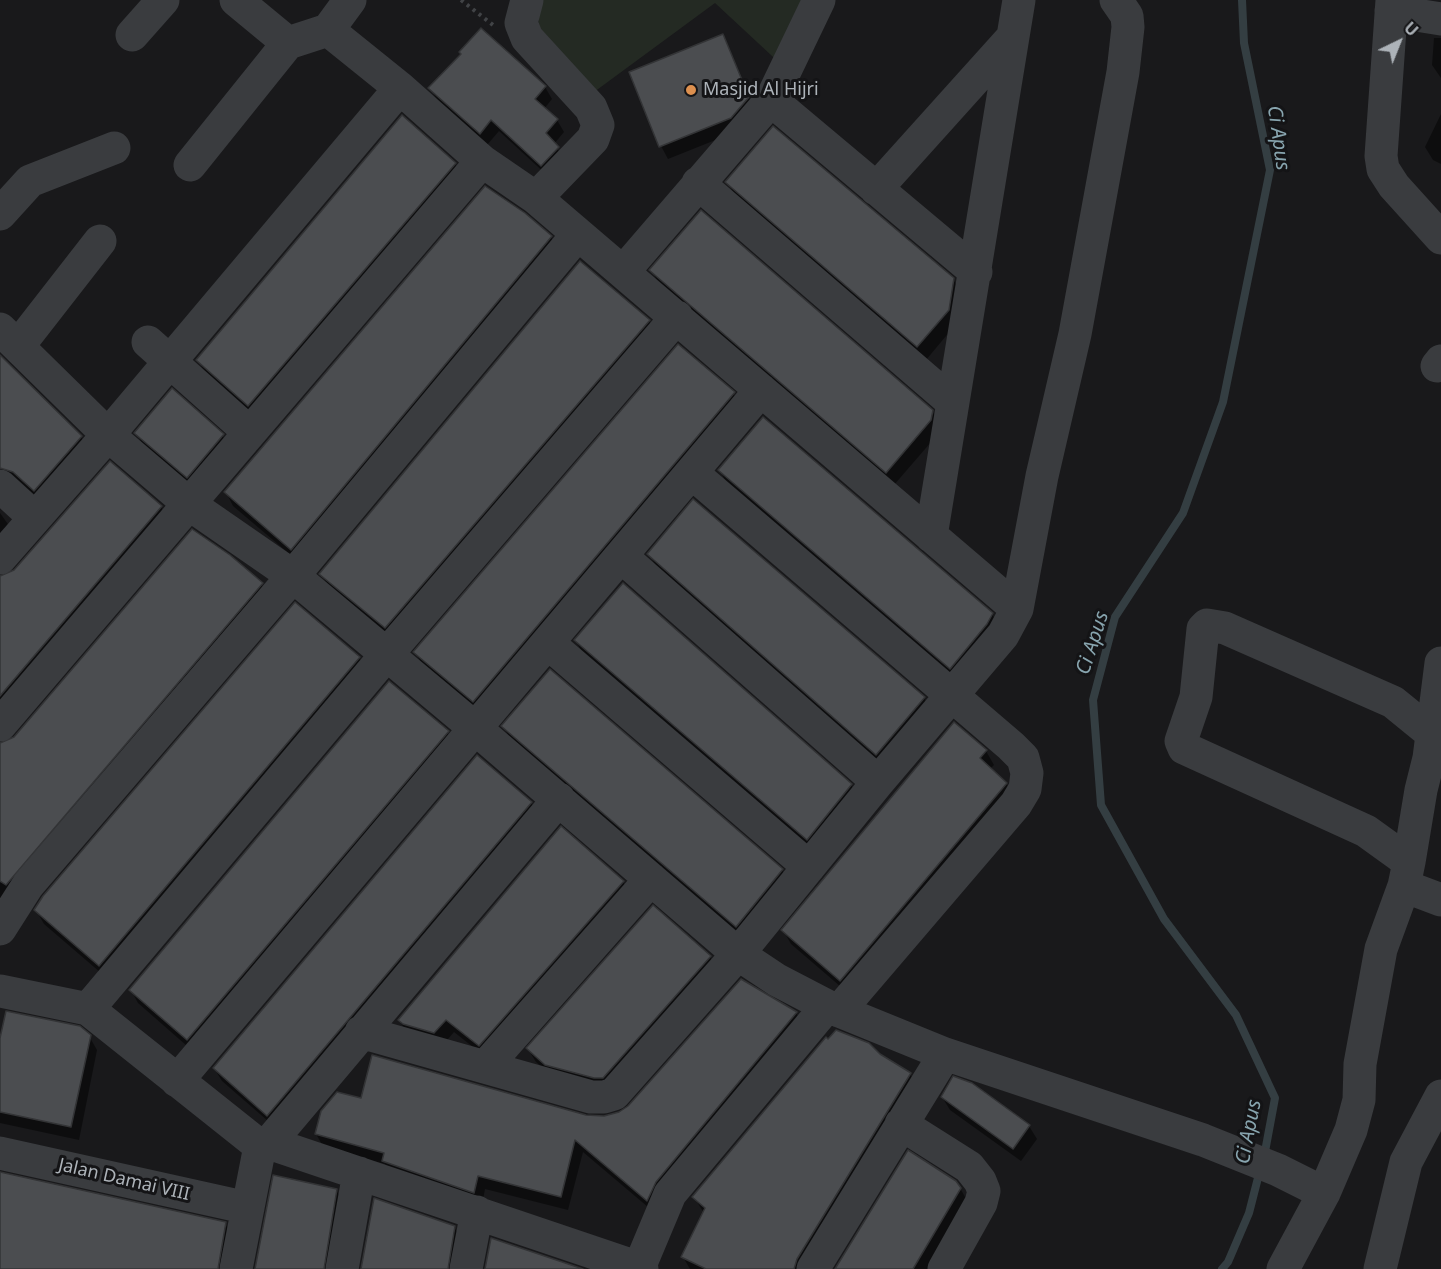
<!DOCTYPE html>
<style>
body{margin:0}
#map{position:relative;width:1441px;height:1269px;overflow:hidden;background:#19191b;font-family:"Noto Sans",sans-serif}
canvas{display:block}
.north{position:absolute;left:1369px;top:12px;width:60px;height:60px;-webkit-text-stroke:4px #141416;paint-order:stroke;rotate:43deg;font-size:16px;font-weight:700;line-height:24px;text-align:center;color:#adb3b9}
.north::after{content:'';display:block;margin:auto;width:21px;height:27px;background:#adb3b9;clip-path:polygon(50% 0,100% 100%,50% 72%,0 100%)}
</style>
<div id="map">
<canvas width="1441" height="1269"></canvas>
<div class="north">U</div>
</div>
<script>
const context = document.querySelector('canvas').getContext('2d');
context.lineJoin = 'round';
function paint(path, color) {
  context.fillStyle = color;
  context.fill(path, 'evenodd');
}
function shape(rows) {
  const path = new Path2D();
  for (const r of rows) {
    path.moveTo(r[0], r[1]);
    for (let i = 2; i < r.length; i += 2) path.lineTo(r[i], r[i + 1]);
  }
  return path;
}
function stroke(path, color, width, dash) {
  context.strokeStyle = color;
  context.lineWidth = width;
  context.lineCap = dash ? 'butt' : 'round';
  context.setLineDash(dash || []);
  context.stroke(path);
}
function write(font, color, halo, rows, align = 'center') {
  context.font = font + ' "Noto Sans",sans-serif';
  context.lineWidth = 6;
  context.setLineDash([]);
  context.textBaseline = 'middle';
  context.strokeStyle = halo;
  context.fillStyle = color;
  for (const [text, x, y, turn = 0] of rows) {
    context.save();
    context.translate(x, y);
    context.rotate((+turn || 0) * Math.PI / 180);
    context.textAlign = isNaN(turn) ? turn : align;
    if (halo) context.strokeText(text, 0, 0);
    context.fillText(text, 0, 0);
    context.restore();
  }
}
paint(shape([
 [539,0,813,0,786,69,715,3,590,95,538,36]
]), '#242a23');
paint(shape([
 [722,36,755,111,738,131,668,159,661,146],
 [1434,38,1441,38,1441,78,1432,65],
 [545,87,552,99,544,109,557,120,564,132,554,144,565,160,549,177,499,131,487,145,437,100,430,88],
 [1441,114,1441,164,1433,160,1425,147],
 [455,164,462,177,256,418,205,373,198,360],
 [727,182,953,279,961,293,956,324,926,360,735,195],
 [551,237,558,251,299,562,233,506,226,492],
 [651,270,932,411,940,425,938,434,894,485,659,284],
 [649,321,656,334,393,641,329,587,321,574],
 [0,357,81,437,89,450,42,504,0,483],
 [733,393,741,407,481,714,423,666,415,652],
 [136,433,222,435,229,447,194,488,143,445],
 [110,463,161,507,169,520,0,718,0,578,15,572],
 [720,470,992,614,1000,628,958,681,727,484],
 [694,501,924,698,932,712,884,768,657,568,649,554],
 [0,513,15,534,0,554],
 [261,584,269,597,0,903,0,745,7,744],
 [576,641,851,785,859,799,815,853,583,654],
 [359,658,367,671,108,979,44,924,36,910],
 [503,726,782,870,789,884,744,940,511,740],
 [447,732,455,745,195,1053,138,1003,131,990],
 [986,751,994,765,990,769,1006,783,1014,796,848,993,791,944,783,930],
 [531,803,539,816,276,1128,222,1081,214,1068],
 [623,882,631,895,487,1058,454,1032,442,1046,407,1033,399,1020],
 [710,957,718,970,602,1091,555,1078,536,1062,528,1049],
 [741,981,796,1013,804,1027,655,1213,583,1152,568,1210,485,1189,482,1205,391,1175,385,1164,324,1148,316,1134,362,1100,610,1116,629,1108],
 [89,1036,97,1050,79,1140,0,1123,0,1045],
 [879,1055,910,1074,924,1098,819,1269,690,1269,683,1257,704,1213,694,1197],
 [942,1097,1029,1126,1037,1139,1021,1161,950,1110],
 [0,1174,225,1224,233,1237,228,1269,0,1269],
 [960,1188,974,1213,941,1269,837,1269],
 [336,1190,344,1203,332,1269,257,1269],
 [454,1227,462,1240,458,1269,362,1269]
]), '#0007');
stroke(shape([
 [1242,0,1244,43,1270,170,1223,402,1183,513,1115,617,1093,700,1101,805,1164,919,1236,1015,1275,1098,1264,1157],
 [1222,1269,1228,1262,1249,1213,1260,1170]
]), '#343e42', 8);
const building = shape([
 [481,28,546,86,535,99,558,119,546,133,559,147,541,166,491,120,480,134,428,88,461,54,459,52,481,28],
 [723,34,749,97,731,118,659,147,629,72,723,34],
 [402,115,456,163,248,406,196,360,402,115],
 [773,126,954,278,949,310,917,347,725,182,773,126],
 [485,186,525,213,552,236,291,550,224,492,485,186],
 [701,210,933,410,931,420,886,473,649,270,701,210],
 [580,261,650,320,385,628,319,574,580,261],
 [678,344,735,392,473,702,413,652,678,344],
 [0,355,82,436,34,491,13,472,0,468,0,355],
 [172,388,224,434,187,478,134,433,172,388],
 [763,417,993,613,987,624,950,669,718,470,763,417],
 [110,461,162,506,0,696,0,576,14,570,110,461],
 [693,499,925,697,876,755,647,554,693,499],
 [192,529,230,555,263,583,6,885,0,881,0,743,14,737,192,529],
 [623,583,852,784,807,840,574,640,623,583],
 [295,602,360,657,99,966,34,910,43,896,295,602],
 [550,669,783,869,736,927,501,726,550,669],
 [389,681,449,731,187,1040,129,990,389,681],
 [954,722,987,750,980,758,1007,783,840,981,781,930,954,722],
 [477,755,532,802,267,1116,213,1068,477,755],
 [561,826,624,881,479,1046,446,1020,434,1033,403,1024,398,1020,561,826],
 [653,905,711,956,603,1078,594,1078,545,1065,526,1048,653,905],
 [741,979,797,1012,656,1182,647,1201,575,1140,561,1197,478,1176,474,1193,382,1161,384,1153,315,1134,321,1111,337,1092,361,1098,372,1055,586,1115,604,1116,619,1112,628,1106,741,979],
 [6,1011,80,1026,91,1035,71,1127,0,1112,0,1038,6,1011],
 [836,1030,869,1043,880,1054,911,1073,797,1259,794,1269,706,1269,681,1257,705,1208,692,1197,826,1037,828,1039,836,1030],
 [953,1076,972,1083,1030,1125,1013,1149,941,1097,953,1076],
 [908,1150,956,1181,961,1188,913,1269,835,1269,908,1150],
 [0,1172,226,1222,218,1269,0,1269,0,1172],
 [273,1175,337,1189,324,1269,255,1269,273,1175],
 [374,1198,455,1226,448,1269,361,1269,374,1198],
 [491,1238,583,1269,485,1269,491,1238]
]);
paint(building, '#4b4d50');
stroke(building, '#333436', 1.5);
stroke(shape([
 [461,0,493,25]
]), '#414346', 4, [3, 4.5]);
stroke(shape([
 [236,0,288,43],
 [527,0,521,23,527,38,591,108,598,125,593,139,536,198],
 [1392,0,1381,156,1383,169,1394,186,1441,238],
 [1391,11,1441,19],
 [328,30,400,88,482,161,536,198,1017,609,1003,635,878,782,738,954,614,1094,604,1097,591,1097,361,1032],
 [132,35,163,0],
 [771,100,976,272],
 [190,165,288,43,328,30,350,0],
 [698,183,951,401],
 [876,189,1011,39],
 [0,214,30,181,114,148],
 [623,272,771,100,819,0],
 [0,329,108,435,189,504,293,576,476,729,738,954,777,980,827,1006,945,1054,1203,1140,1278,1170,1324,1193],
 [148,342,249,432],
 [19,345,100,241],
 [1437,366,1441,361],
 [692,473,1011,746,1023,758,1027,773,1025,789,1016,804,839,1011],
 [0,486,35,518],
 [931,536,1019,0],
 [622,557,878,782],
 [0,558,108,435,400,88],
 [1017,609,1042,476,1075,334,1123,72,1128,27,1127,16,1116,0],
 [548,643,809,867],
 [0,725,482,161],
 [1409,862,1366,831,1184,748,1181,741,1196,697,1203,629,1207,625,1225,628,1393,702,1431,733],
 [1404,886,1441,900],
 [0,929,28,885,293,576,578,234],
 [0,991,88,1009,260,1146,269,1143,559,799],
 [88,1009,387,654,677,317],
 [485,1067,651,879],
 [177,1081,761,390],
 [901,1124,969,1167,980,1181,984,1191,981,1203,944,1269],
 [269,1143,642,1269],
 [0,1153,248,1208],
 [639,1268,670,1194,827,1006],
 [236,1269,260,1146],
 [342,1269,359,1173],
 [466,1269,477,1212],
 [813,1269,945,1054],
 [1283,1269,1324,1193,1351,1130,1359,1100,1360,1064,1381,949,1404,886,1409,862,1421,790,1429,758,1441,663],
 [1380,1269,1406,1162,1441,1096]
]), '#3a3c3f', 33);
for (const [x, y, r, color] of [
 [691,90,6,"#dd904f"]
]) {
  const dot = new Path2D();
  dot.arc(x, y, r, 0, 2 * Math.PI);
  context.fillStyle = color;
  context.fill(dot);
  stroke(dot, '#141416', 2);
}
write('18px', '#adb3b9', '#141416', [
 ["Masjid Al Hijri",703,90]
], 'left');
write('18px', '#adb3b9', '#141416', [
 ["Jalan Damai VIII",124,1180,13]
]);
write('italic 20px', '#88a5af', '#141416', [
 ["Ci Apus",1278,138,82],
 ["Ci Apus",1093,643,-72],
 ["Ci Apus",1249,1132,-79]
]);
</script>
